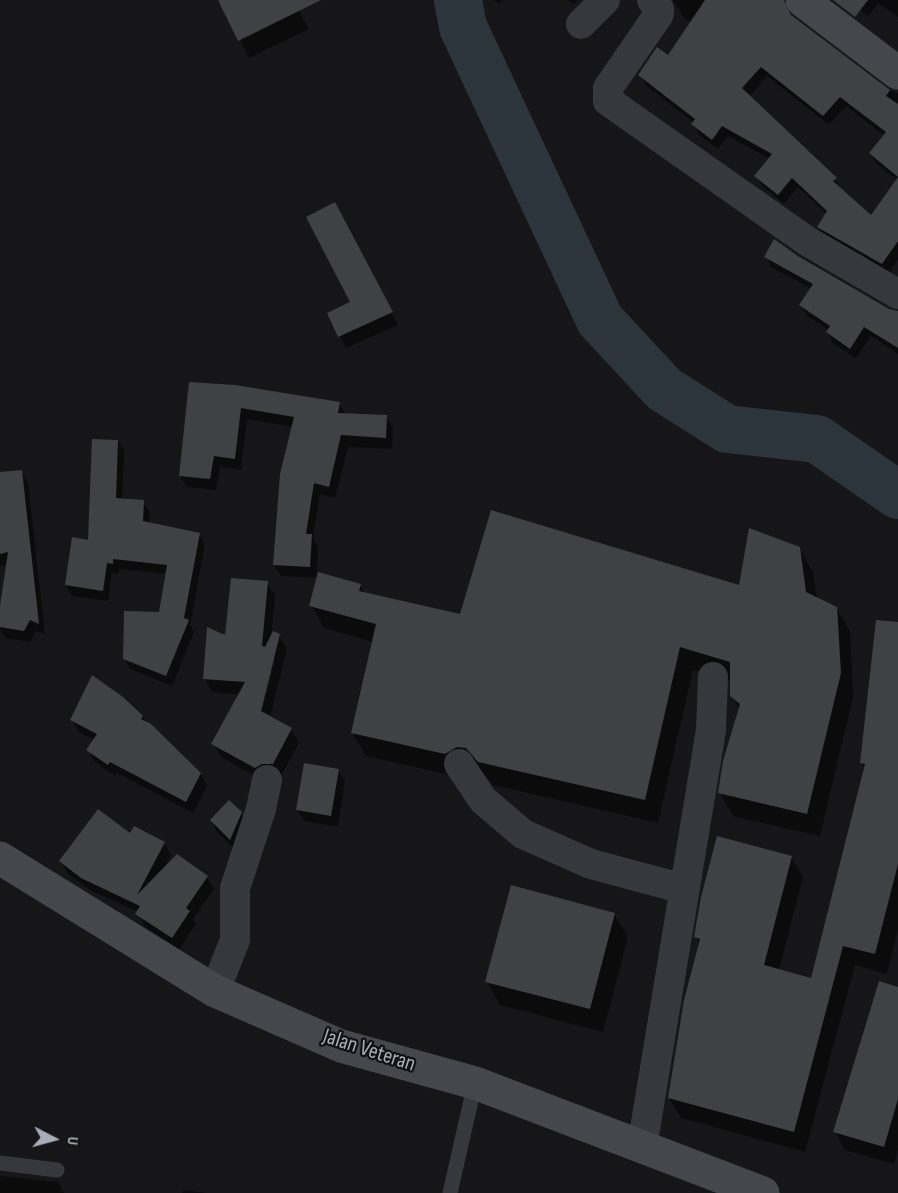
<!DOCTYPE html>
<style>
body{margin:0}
#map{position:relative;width:898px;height:1193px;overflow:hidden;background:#161618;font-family:"Sofia Sans Condensed",sans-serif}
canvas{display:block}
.north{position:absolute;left:24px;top:1109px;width:60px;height:60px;-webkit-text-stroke:4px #111113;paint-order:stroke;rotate:96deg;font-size:16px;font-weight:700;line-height:24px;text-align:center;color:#a8adb8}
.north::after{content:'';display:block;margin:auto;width:21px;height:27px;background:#a8adb8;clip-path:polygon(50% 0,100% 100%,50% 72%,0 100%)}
</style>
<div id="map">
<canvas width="898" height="1193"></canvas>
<div class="north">U</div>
</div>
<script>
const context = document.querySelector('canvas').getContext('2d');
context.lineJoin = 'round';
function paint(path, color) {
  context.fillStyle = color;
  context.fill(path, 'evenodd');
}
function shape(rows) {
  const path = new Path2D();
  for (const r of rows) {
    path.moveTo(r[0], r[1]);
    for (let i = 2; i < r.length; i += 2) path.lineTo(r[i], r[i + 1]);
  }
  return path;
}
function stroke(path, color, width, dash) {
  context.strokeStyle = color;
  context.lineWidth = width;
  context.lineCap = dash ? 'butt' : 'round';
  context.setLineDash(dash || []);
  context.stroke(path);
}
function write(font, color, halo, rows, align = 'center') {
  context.font = font + ' "Sofia Sans Condensed",sans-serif';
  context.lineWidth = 4.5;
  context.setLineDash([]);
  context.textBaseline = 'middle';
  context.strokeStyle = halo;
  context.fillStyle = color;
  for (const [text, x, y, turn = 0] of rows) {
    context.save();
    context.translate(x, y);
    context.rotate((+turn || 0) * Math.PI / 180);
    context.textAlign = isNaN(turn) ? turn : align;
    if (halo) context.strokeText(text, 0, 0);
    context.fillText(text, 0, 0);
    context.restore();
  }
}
paint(shape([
 [220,0,293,0,309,29,249,58],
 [494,0,502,0,499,4],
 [567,0,577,0,574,4],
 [673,0,789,0,790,16,886,89,898,93,898,259,888,274,824,237,819,227,826,214,798,187,784,204,762,186,756,176,770,159,728,136,718,149,699,135,694,123,646,85,640,75,668,57,691,23,683,17],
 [767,76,829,125,846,106,885,136,871,154,877,164,897,180,871,218,841,189,835,179,749,97],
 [851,0,898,0,898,17,878,3,868,17],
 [341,216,398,325,346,348,329,313,352,303],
 [774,241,889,310,898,313,898,354,871,336,856,358,833,343,827,332,829,330,807,316,801,305,812,289,771,267,766,257],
 [190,384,339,403,346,415,386,417,393,428,392,449,348,447,335,498,320,494,313,538,318,547,317,573,360,585,365,594,461,616,740,587,799,549,813,572,817,598,836,608,850,631,853,697,820,836,733,816,720,793,740,710,731,695,731,681,693,670,658,823,493,785,481,771,459,777,366,756,352,732,373,642,324,628,311,605,318,578,281,576,274,565,293,427,247,419,241,470,220,467,216,490,187,487,180,476],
 [118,441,124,451,122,500,143,501,149,511,149,524,199,534,205,545,190,625,194,632,172,686,130,669,124,658,160,614,167,574,119,569,118,574,112,573,108,601,72,596,66,585,89,541],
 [21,471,28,483,45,634,36,631,30,642,5,638,0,629,8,565,0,566,0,475],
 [267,582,275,596,271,639,279,635,287,649,270,717,291,729,299,743,280,778,264,781,221,757,213,743,240,695,212,692,204,678,226,637],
 [272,660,275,660,260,718,257,717],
 [898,624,898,929,887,974,855,965,805,1152,681,1118,669,1098,700,945,696,937,791,857,803,877,779,970,812,980,865,770,861,762],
 [142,717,200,773,207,786,193,813,117,773,115,776,95,762,88,750,94,740,79,732,72,720],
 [338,770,345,782,338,827,304,821,297,809],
 [241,813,248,825,237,851,218,833,211,821],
 [131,836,164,843,171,855,164,869,207,877,214,889,193,919,196,924,179,949,144,926,138,912,90,890,68,874,61,861],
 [614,914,628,937,603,1032,500,1005,487,982],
 [898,988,898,1150,894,1164,845,1150,835,1132],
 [0,1176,58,1182,64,1193,0,1193],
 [183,1190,208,1193,182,1193]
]), '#0007');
stroke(shape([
 [458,0,463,27,600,320,664,389,727,429,817,439,898,495]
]), '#2c353c', 48);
paint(shape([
 [218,0,321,0,238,41],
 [705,0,784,0,791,15,890,90,886,96,898,104,898,177,869,153,886,132,840,97,823,116,761,67,742,88,837,178,833,181,871,215,898,177,898,241,882,264,817,227,827,211,792,178,778,195,754,176,772,154,722,126,712,140,691,124,695,119,638,75,657,47,668,55],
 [833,0,868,0,855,17],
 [335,202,393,312,338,337,327,313,350,302,306,217],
 [774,239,798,256,889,309,898,311,898,348,864,327,850,349,826,332,830,326,799,305,813,284,764,257],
 [189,382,235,385,340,402,338,413,387,415,386,438,341,435,329,487,314,483,306,534,312,534,310,567,273,565,280,474,294,417,241,408,235,459,214,456,210,479,179,476],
 [92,439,118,440,116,498,144,500,143,521,200,533,184,618,189,620,166,676,123,659,124,611,159,612,167,565,113,559,113,564,107,563,103,591,65,585,72,537,88,540],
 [22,470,39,624,30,620,24,631,0,627,0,606,8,552,0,554,0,472],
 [491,510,739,585,749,528,800,547,806,592,837,607,841,673,807,814,718,793,723,761,740,704,730,696,730,662,680,647,645,800,478,762,466,748,457,747,445,754,351,733,376,624,309,606,318,572,361,584,359,591,460,614],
 [231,578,268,581,262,646,265,647,273,631,280,634,261,711,292,728,273,764,262,764,255,768,211,744,245,682,203,679,207,627,225,635],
 [876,620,898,622,898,864,875,954,843,946,794,1132,668,1098,684,1000,700,939,694,937,701,897,717,836,792,856,764,965,811,978,865,764,860,763],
 [92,675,123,697,143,716,141,719,151,724,201,773,186,802,110,762,108,765,86,750,97,734,70,720],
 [304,763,339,769,331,816,296,810],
 [229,800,242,812,230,840,210,820],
 [98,809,130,833,134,826,165,842,137,895,177,854,208,876,186,908,190,911,172,938,135,914,140,906,81,878,59,861],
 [511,885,615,913,590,1009,485,982],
 [879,981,898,987,898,1099,884,1147,833,1132]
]), '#404145');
stroke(shape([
 [0,1163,57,1170],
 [450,1193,475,1083]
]), '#37383d', 15);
stroke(shape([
 [652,0,659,9,659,14,608,88,608,101,807,241,898,294],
 [581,24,605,0],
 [459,764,483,800,523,834,591,864,684,889],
 [215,991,235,940,235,888,261,809,267,780],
 [642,1147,711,730,713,677]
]), '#37383d', 30);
stroke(shape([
 [802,0,898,73],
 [0,858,215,991,341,1046,475,1083,763,1193]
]), '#45474d', 33);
write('22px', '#a8adb8', '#111113', [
 ["Jalan Veteran",369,1051,18]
]);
</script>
